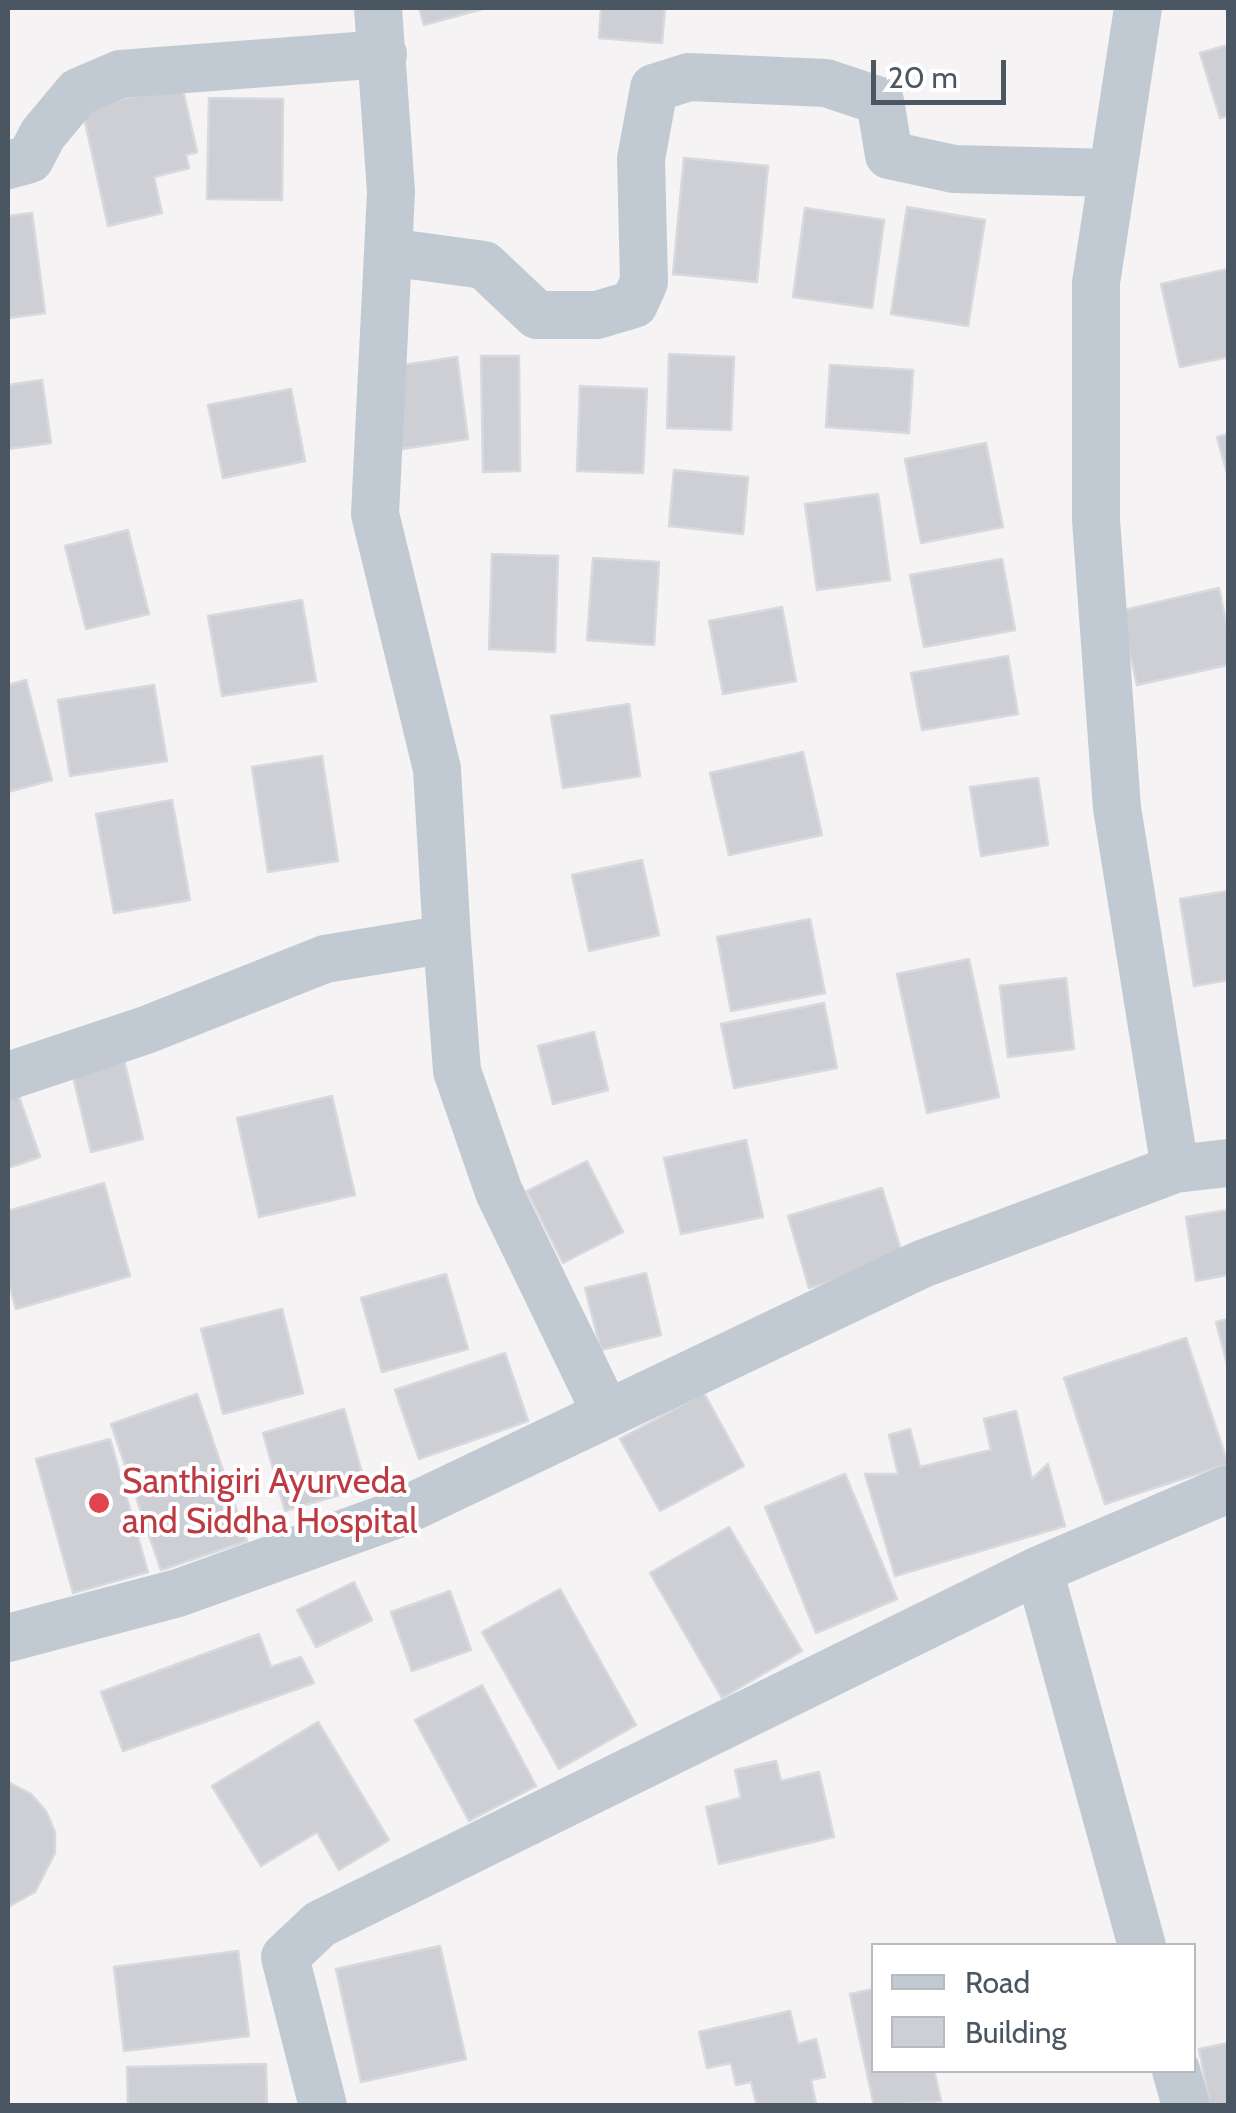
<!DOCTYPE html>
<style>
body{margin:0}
#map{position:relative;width:1236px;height:2113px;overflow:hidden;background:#f5f3f3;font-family:Cabin,sans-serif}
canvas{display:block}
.frame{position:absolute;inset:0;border:10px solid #4a5661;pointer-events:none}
.legend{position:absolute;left:871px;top:1943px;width:325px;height:130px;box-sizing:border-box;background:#fff;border:2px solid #b7bbc0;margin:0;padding:12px 18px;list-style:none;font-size:30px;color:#4a5661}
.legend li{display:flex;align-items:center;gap:20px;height:50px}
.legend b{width:50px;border:2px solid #b7bbc0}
.scale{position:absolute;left:871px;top:60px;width:135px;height:45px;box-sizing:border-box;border:5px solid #4a5661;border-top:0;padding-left:12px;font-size:30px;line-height:35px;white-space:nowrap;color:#4a5661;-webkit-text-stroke:8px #fff;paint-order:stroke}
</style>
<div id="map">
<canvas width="1236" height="2113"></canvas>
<div class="frame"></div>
<ul class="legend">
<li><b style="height:12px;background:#c1cad2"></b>Road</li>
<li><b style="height:28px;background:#cdcfd5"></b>Building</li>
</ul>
<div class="scale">20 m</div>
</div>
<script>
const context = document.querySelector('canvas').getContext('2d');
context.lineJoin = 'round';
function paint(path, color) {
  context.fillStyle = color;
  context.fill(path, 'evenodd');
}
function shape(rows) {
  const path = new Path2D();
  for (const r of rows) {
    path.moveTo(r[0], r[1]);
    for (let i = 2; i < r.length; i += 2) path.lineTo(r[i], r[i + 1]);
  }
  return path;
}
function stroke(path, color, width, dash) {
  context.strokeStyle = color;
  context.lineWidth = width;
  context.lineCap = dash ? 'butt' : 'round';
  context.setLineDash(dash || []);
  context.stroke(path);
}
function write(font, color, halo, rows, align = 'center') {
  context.font = font + ' Cabin,sans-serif';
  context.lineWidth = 8;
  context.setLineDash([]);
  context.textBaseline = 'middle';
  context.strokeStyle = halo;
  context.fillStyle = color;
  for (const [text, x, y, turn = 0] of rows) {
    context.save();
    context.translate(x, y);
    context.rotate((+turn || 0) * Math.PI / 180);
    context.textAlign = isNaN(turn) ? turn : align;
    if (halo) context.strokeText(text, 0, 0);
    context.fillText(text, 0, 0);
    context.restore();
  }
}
const building = shape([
 [419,8,486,8,424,25,419,8],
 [601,8,665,8,662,43,599,38,601,8],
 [1228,45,1228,116,1220,118,1200,53,1228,45],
 [182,86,197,152,186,155,189,168,154,177,162,213,108,226,82,108,182,86],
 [209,98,283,99,282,200,207,199,209,98],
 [684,158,768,166,757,282,673,274,684,158],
 [907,207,985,220,968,326,891,314,907,207],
 [805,208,884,220,872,308,793,297,805,208],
 [32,213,45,313,8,318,8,216,32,213],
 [1228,269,1228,357,1180,367,1161,284,1228,269],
 [669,354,734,357,731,430,667,428,669,354],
 [481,356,519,356,520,471,483,472,481,356],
 [457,357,468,439,402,449,390,367,457,357],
 [830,365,913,370,909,433,826,427,830,365],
 [42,380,51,443,8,449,8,385,42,380],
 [580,386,647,389,643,473,577,471,580,386],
 [291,389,305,461,223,478,208,405,291,389],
 [1228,434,1228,477,1217,437,1228,434],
 [986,443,1003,527,921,543,905,459,986,443],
 [674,470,748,477,743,534,669,526,674,470],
 [878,494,890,580,817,590,805,504,878,494],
 [128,530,149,614,86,629,65,546,128,530],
 [492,554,558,556,555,652,489,649,492,554],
 [593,558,659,562,654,645,587,640,593,558],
 [1002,559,1015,630,924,647,910,575,1002,559],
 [1219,588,1228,632,1228,665,1137,685,1120,611,1219,588],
 [302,600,316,681,222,696,208,616,302,600],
 [782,607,796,681,723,694,709,621,782,607],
 [1008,656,1018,714,922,730,911,673,1008,656],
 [26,680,52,780,8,792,8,685,26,680],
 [154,685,167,761,70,776,58,700,154,685],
 [629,704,640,776,563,788,551,716,629,704],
 [803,752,822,835,729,855,710,773,803,752],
 [322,756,338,861,268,872,252,767,322,756],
 [1038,778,1048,845,981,856,970,787,1038,778],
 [172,800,190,900,114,913,96,814,172,800],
 [642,860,659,935,589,951,572,875,642,860],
 [1228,891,1228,980,1194,986,1180,899,1228,891],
 [810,919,825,993,731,1011,717,937,810,919],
 [969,959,999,1097,927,1113,897,974,969,959],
 [1066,978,1074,1049,1008,1057,1000,986,1066,978],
 [824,1003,837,1068,734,1088,721,1024,824,1003],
 [594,1032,608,1090,553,1104,538,1046,594,1032],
 [124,1060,143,1139,91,1152,72,1072,124,1060],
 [16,1088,40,1157,8,1168,8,1091,16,1088],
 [332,1096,355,1195,259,1217,237,1118,332,1096],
 [746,1140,763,1217,681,1234,664,1158,746,1140],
 [587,1161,623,1232,563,1263,527,1191,587,1161],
 [104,1183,130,1276,16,1309,8,1280,8,1211,104,1183],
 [882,1188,904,1260,809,1288,788,1216,882,1188],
 [1228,1210,1228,1275,1196,1281,1186,1217,1228,1210],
 [646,1273,661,1335,601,1350,585,1288,646,1273],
 [446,1274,468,1349,382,1372,361,1298,446,1274],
 [282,1309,303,1393,223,1414,201,1329,282,1309],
 [1228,1319,1228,1368,1216,1322,1228,1319],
 [1186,1338,1228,1464,1105,1504,1064,1378,1186,1338],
 [505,1353,528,1421,419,1459,395,1390,505,1353],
 [704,1393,744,1466,660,1511,620,1439,704,1393],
 [197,1394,247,1541,161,1570,111,1424,197,1394],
 [344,1409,366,1487,285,1511,263,1433,344,1409],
 [1016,1411,1032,1479,1048,1464,1065,1526,895,1576,865,1474,898,1474,889,1435,910,1429,920,1467,991,1450,984,1419,1016,1411],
 [110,1439,148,1572,73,1593,36,1459,110,1439],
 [845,1474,897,1599,816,1633,765,1507,845,1474],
 [729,1527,802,1651,722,1698,650,1573,729,1527],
 [354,1582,372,1620,316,1647,297,1610,354,1582],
 [560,1589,636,1725,559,1769,482,1632,560,1589],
 [450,1591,471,1650,412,1671,391,1612,450,1591],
 [259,1634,271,1667,301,1657,314,1683,123,1751,101,1692,259,1634],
 [482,1685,536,1786,469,1821,415,1720,482,1685],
 [318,1722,389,1840,339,1870,317,1832,261,1866,212,1786,318,1722],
 [776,1761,781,1781,819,1772,834,1837,719,1864,706,1807,741,1798,735,1770,776,1761],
 [8,1782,31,1794,46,1811,55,1832,55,1853,35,1892,8,1907,8,1782],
 [440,1946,466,2059,361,2082,336,1969,440,1946],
 [238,1951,249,2036,124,2051,114,1967,238,1951],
 [874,1989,874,2070,934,2070,941,2101,874,2106,850,1994,874,1989],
 [790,2011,798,2044,816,2039,825,2077,811,2080,816,2104,757,2106,751,2082,736,2085,731,2063,707,2068,699,2032,790,2011],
 [1228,2043,1228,2106,1210,2106,1199,2049,1228,2043],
 [266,2064,267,2106,128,2106,127,2067,266,2064]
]);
paint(building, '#cdcfd5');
stroke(building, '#d7d9de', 2.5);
stroke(shape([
 [1138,8,1096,283,1096,520,1117,808,1175,1169],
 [8,165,30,159,43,134,78,92,120,74,383,54],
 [388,252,484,265,537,315,597,315,634,304,644,282,641,159,654,88,689,77,826,83,880,101,889,155,954,169,1112,173],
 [447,939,457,1071,499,1192,606,1413],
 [8,1076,146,1030,325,959,447,939,437,769,375,514,391,192,378,8],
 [8,1638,178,1593,395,1515,922,1264,1175,1169,1228,1163],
 [1142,1946,1039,1570,1228,1489],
 [1176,2070,1186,2106],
 [323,2106,285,1957,320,1924,1039,1570]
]), '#c1cad2', 48);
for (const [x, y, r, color] of [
 [99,1503,12,"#e0444e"]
]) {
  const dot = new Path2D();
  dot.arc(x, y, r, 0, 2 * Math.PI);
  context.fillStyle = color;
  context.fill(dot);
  stroke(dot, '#fff', 4);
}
write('35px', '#be3a42', '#fff', [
 ["Santhigiri Ayurveda",122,1483],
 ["and Siddha Hospital",122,1523]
], 'left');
</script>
